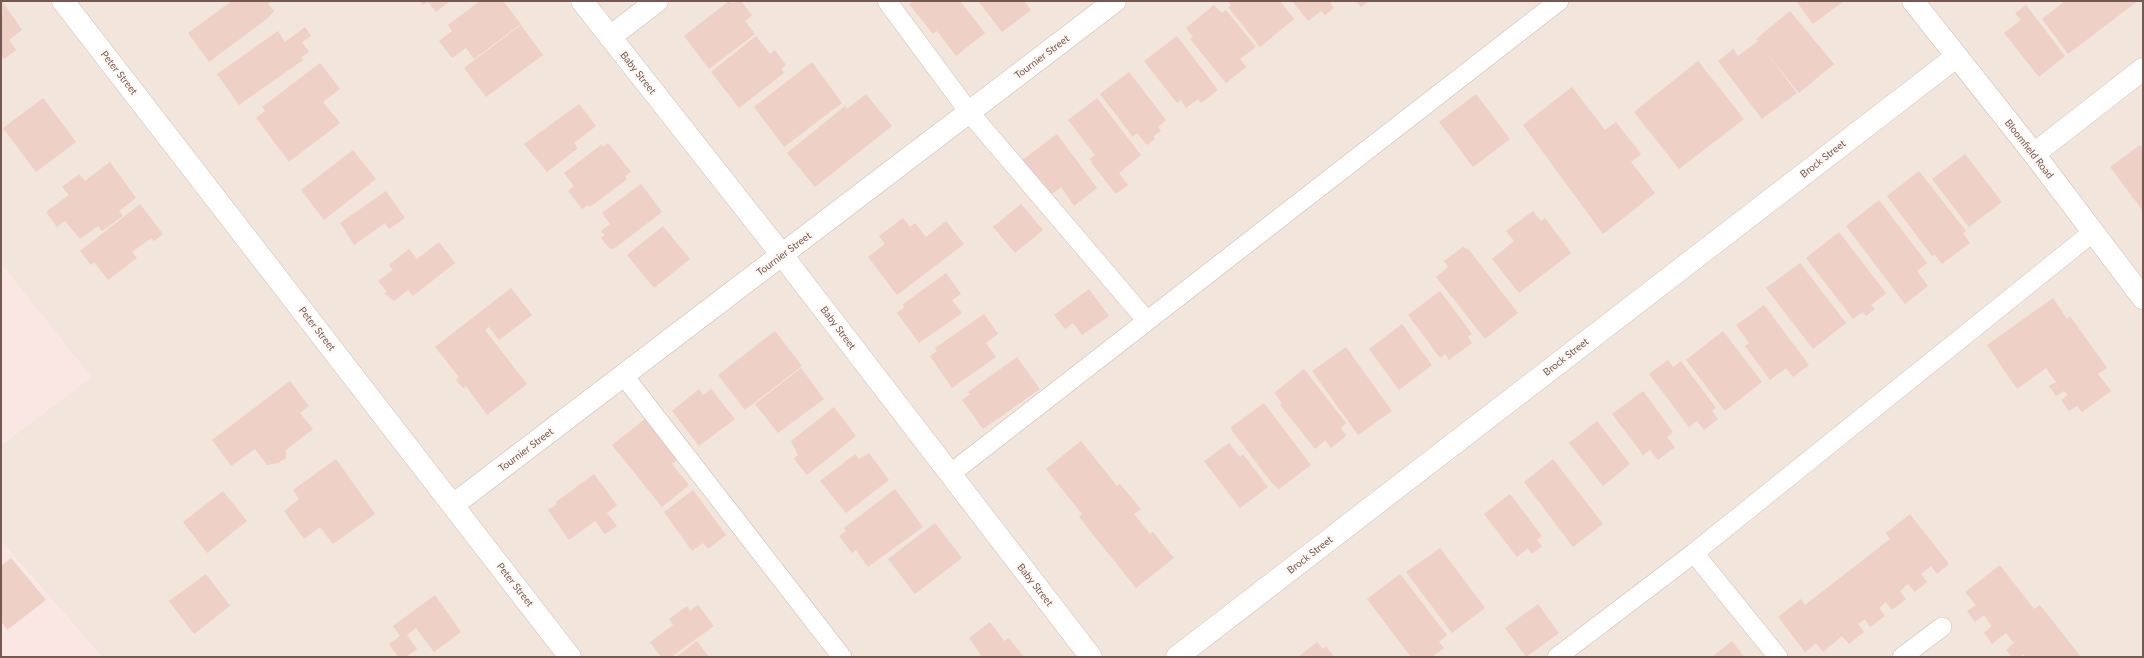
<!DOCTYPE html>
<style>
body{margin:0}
#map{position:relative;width:2144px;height:658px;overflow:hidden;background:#fbf4ed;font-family:Lato,sans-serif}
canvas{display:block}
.frame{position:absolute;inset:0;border:2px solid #755851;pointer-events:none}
</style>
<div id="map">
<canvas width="2144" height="658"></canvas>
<div class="frame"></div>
</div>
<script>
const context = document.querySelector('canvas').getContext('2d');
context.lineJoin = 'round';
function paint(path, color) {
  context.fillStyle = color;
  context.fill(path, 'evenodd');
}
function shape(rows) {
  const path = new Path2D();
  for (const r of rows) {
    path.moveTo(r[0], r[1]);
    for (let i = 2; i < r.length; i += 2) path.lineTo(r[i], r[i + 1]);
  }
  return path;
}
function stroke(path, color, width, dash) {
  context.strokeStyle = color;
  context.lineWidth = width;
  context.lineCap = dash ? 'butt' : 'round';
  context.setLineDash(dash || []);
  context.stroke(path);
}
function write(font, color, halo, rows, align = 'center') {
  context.font = font + ' Lato,sans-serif';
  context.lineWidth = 4;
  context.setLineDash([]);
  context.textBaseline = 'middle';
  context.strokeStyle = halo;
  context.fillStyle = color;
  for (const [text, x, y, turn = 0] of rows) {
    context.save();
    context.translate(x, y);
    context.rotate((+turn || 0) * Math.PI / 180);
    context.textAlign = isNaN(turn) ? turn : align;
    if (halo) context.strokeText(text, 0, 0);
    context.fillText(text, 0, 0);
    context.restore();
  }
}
paint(shape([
 [1,1,2143,1,2143,657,102,657,1,542,1,445,91,377,1,264]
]), '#f2e5dc');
paint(shape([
 [1,264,91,377,1,445],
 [1,542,9,552,102,657,1,657]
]), '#fae6e2');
paint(shape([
 [2,1,22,30,9,40,16,50,4,59,1,55],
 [232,1,272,1,268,4,274,11,268,18,209,62,188,33],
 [420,1,450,1,436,12,428,2,423,5],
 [480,1,503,1,521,24,474,59,466,48,452,58,439,41,452,31,448,25],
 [729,1,732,3,741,1,752,15,745,21,755,34,709,69,684,36],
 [913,1,960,1,985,33,956,56,937,31,933,34,909,4],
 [978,1,1024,1,1031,10,1002,32],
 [1228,1,1280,1,1294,19,1260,47,1228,7,1231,6],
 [1292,1,1333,1,1330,3,1334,8,1325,15,1321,11,1308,21],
 [1356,1,1368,1,1361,7],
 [1796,1,1844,1,1813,24],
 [2065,1,2138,1,2068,54,2042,19],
 [1214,5,1222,13,1226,10,1256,47,1240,59,1246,67,1226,83,1190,39,1193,37,1186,28],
 [2026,5,2065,56,2039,77,2004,33,2021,20,2015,13],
 [1790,11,1834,64,1799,93,1763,48,1797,93,1762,119,1718,61,1733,49,1738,56,1758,41,1756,39],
 [521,25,543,55,486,97,464,68],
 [305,27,311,36,302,42,309,52,301,57,303,60,239,105,217,74,278,31,285,42],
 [756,36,770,54,775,50,786,65,781,69,784,73,739,108,711,72],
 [1177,36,1218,90,1201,103,1198,99,1186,108,1181,100,1177,103,1144,61],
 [1698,61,1744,119,1679,169,1634,112],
 [812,62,842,103,784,147,754,107],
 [320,63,340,89,323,102,340,123,289,162,256,118,265,111,262,107],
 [1129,72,1166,120,1158,127,1161,131,1154,136,1155,139,1147,145,1137,133,1133,137,1100,94],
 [1572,87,1605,130,1616,122,1641,154,1631,162,1655,193,1603,234,1523,125],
 [866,94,892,126,815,187,787,153,845,106,847,109],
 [1476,94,1510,139,1473,167,1439,122],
 [43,98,76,142,36,172,3,128],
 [1097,98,1141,155,1119,173,1128,185,1116,194,1092,164,1090,159,1095,155,1068,120],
 [579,104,596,126,574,143,578,148,547,172,524,144],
 [1057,134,1097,188,1074,206,1061,187,1048,197,1021,161],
 [608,143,631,172,625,176,627,179,590,207,588,205,582,209,568,191,574,186,564,173,601,145,603,147],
 [2140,145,2143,148,2143,211,2110,167],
 [353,150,376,179,324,220,301,190],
 [1965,154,2002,202,1969,227,1932,179],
 [110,162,136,198,119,211,123,216,102,231,98,226,80,239,65,221,57,227,46,212,69,195,62,187,79,174,85,181],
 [1919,171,1966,231,1963,233,1970,243,1942,264,1935,255,1932,256,1887,196],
 [641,184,662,212,615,248,610,249,601,238,605,235,601,231,610,224,602,213],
 [386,191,405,218,389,229,385,223,354,245,340,223],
 [1879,200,1927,263,1917,271,1928,286,1905,304,1846,226],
 [140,204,163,234,154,241,151,238,132,252,137,258,108,280,94,262,91,265,80,251],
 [1021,204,1043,230,1015,253,993,227],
 [1533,211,1541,221,1545,218,1571,253,1519,293,1492,259,1514,241,1506,231],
 [903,218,910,227,915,223,926,237,946,221,964,244,897,295,868,257,885,244,879,236],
 [663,226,690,259,654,288,627,255],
 [1839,232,1886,293,1871,305,1875,309,1866,316,1863,312,1853,319,1806,258],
 [439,242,455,263,413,296,408,290,394,301,384,293,387,292,378,281,393,270,389,265,409,249,417,259],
 [1463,247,1469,250,1518,313,1485,339,1436,277,1448,267,1444,261],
 [1800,263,1846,323,1813,349,1766,288],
 [946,273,961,294,952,300,962,313,919,343,897,313,904,308,903,304],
 [511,288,532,315,499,340,489,327,485,330,527,384,487,415,466,386,463,388,456,380,459,377,435,347],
 [1089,289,1109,316,1082,335,1073,323,1065,329,1054,315],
 [1440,291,1472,334,1468,337,1472,343,1449,360,1445,354,1440,358,1408,315],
 [2053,298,2067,319,2070,316,2107,368,2098,374,2111,391,2082,412,2077,406,2069,411,2061,400,2068,395,2064,391,2056,396,2049,386,2056,382,2046,368,2017,389,1987,345],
 [1764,305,1809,365,1793,377,1786,368,1770,380,1745,346,1749,343,1736,325],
 [984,314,998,334,986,343,996,357,952,388,930,356,937,351,935,348],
 [1402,324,1432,365,1399,390,1369,349],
 [775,331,802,366,745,410,718,375],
 [1723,331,1762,382,1725,411,1686,360],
 [1346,347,1392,411,1358,435,1312,371],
 [1017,357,1040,389,983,429,962,400,970,394,968,392],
 [1668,360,1673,367,1681,361,1716,408,1712,411,1718,419,1704,430,1697,421,1689,427,1649,374],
 [801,368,824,399,778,433,755,404],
 [1304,369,1346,423,1341,428,1346,436,1331,448,1325,440,1315,449,1280,405,1282,403,1274,393],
 [290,381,309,406,300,413,313,429,286,450,286,458,278,463,267,465,255,449,231,466,212,440],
 [699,389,703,395,711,389,735,419,699,446,672,411],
 [1643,391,1673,432,1667,437,1675,447,1658,460,1650,450,1643,455,1612,414],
 [1264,403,1311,465,1279,489,1271,482,1230,428],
 [834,407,856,436,807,475,794,459,798,455,791,441],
 [645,419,677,460,672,464,689,485,662,507,612,445],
 [1597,421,1630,464,1603,486,1569,443],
 [1081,441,1117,486,1120,484,1141,509,1134,514,1150,534,1153,532,1174,558,1136,588,1079,517,1082,514,1046,469],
 [1229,443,1240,457,1243,454,1268,487,1240,508,1204,461],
 [869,453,889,480,846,513,820,481,855,454,859,459],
 [336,459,375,514,333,544,320,527,304,539,284,511,299,499,293,490],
 [1553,459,1603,524,1573,547,1524,482],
 [594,474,617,505,607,513,617,526,605,534,595,521,569,540,548,510,557,504,556,502],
 [895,489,923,527,868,567,856,550,852,553,839,536,846,531,844,528],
 [693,490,726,535,708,549,703,543,692,551,664,512],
 [223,491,247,521,207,553,183,522],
 [1510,494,1542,536,1537,540,1542,546,1532,554,1528,548,1517,557,1484,514],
 [1910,514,1949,564,1937,574,1931,566,1921,574,1927,582,1915,592,1908,584,1900,591,1906,599,1892,610,1886,602,1879,608,1885,616,1870,627,1865,619,1858,624,1864,632,1849,644,1842,636,1823,652,1816,643,1805,652,1778,617,1801,599,1805,605,1890,539,1886,533],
 [935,523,962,558,915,594,888,559],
 [1440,548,1485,608,1452,633,1406,572],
 [11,558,46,600,7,630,1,621,1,566],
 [2000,565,2034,609,2040,605,2081,657,2026,657,2023,654,2019,657,2012,657,2006,650,2014,643,2006,633,1992,644,1984,633,1992,626,1984,615,1975,622,1967,611,1976,605,1965,592],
 [206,574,230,606,194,634,169,601],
 [1400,574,1447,635,1439,642,1444,648,1432,657,1411,657,1367,599],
 [435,595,461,632,434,652,416,628,407,635,417,649,406,657,398,657,389,644,400,636,393,626],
 [1538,604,1559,633,1526,657,1505,628],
 [698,605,714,626,671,657,661,657,650,642,673,625,669,619,687,606,690,611],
 [990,622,1004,641,1009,638,1024,657,982,657,969,638],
 [697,641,709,657,676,657],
 [1732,641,1744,657,1712,657],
 [1317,642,1323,649,1326,646,1334,657,1298,657]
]), '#eed0c7');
const lane = shape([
 [887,1,969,112,1147,321],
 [624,376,842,657],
 [950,474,1559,1],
 [1694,553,1778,657],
 [1557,657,1694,553,2093,232],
 [1902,657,1942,627]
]);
const street = shape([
 [63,1,570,657],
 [582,1,782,255,1091,657],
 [1913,1,2034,154,2143,298],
 [610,37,657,1],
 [2034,154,2143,69],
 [453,505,1115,1],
 [1177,657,1956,57]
]);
stroke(lane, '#cfbdb5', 20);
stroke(street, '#cfbdb5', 23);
stroke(lane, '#fff', 19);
stroke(street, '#fff', 22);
write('10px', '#755851', '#fef8f4', [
 ["Tournier Street",1042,57,-37],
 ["Peter Street",119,73,52],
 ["Baby Street",638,73,52],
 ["Bloomfield Road",2029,149,52],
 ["Brock Street",1823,159,-38],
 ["Tournier Street",784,254,-37],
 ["Baby Street",838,328,53],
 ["Peter Street",317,329,52],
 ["Brock Street",1566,357,-38],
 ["Tournier Street",526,450,-37],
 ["Brock Street",1310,555,-38],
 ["Peter Street",515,585,52],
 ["Baby Street",1035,585,52]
]);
</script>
